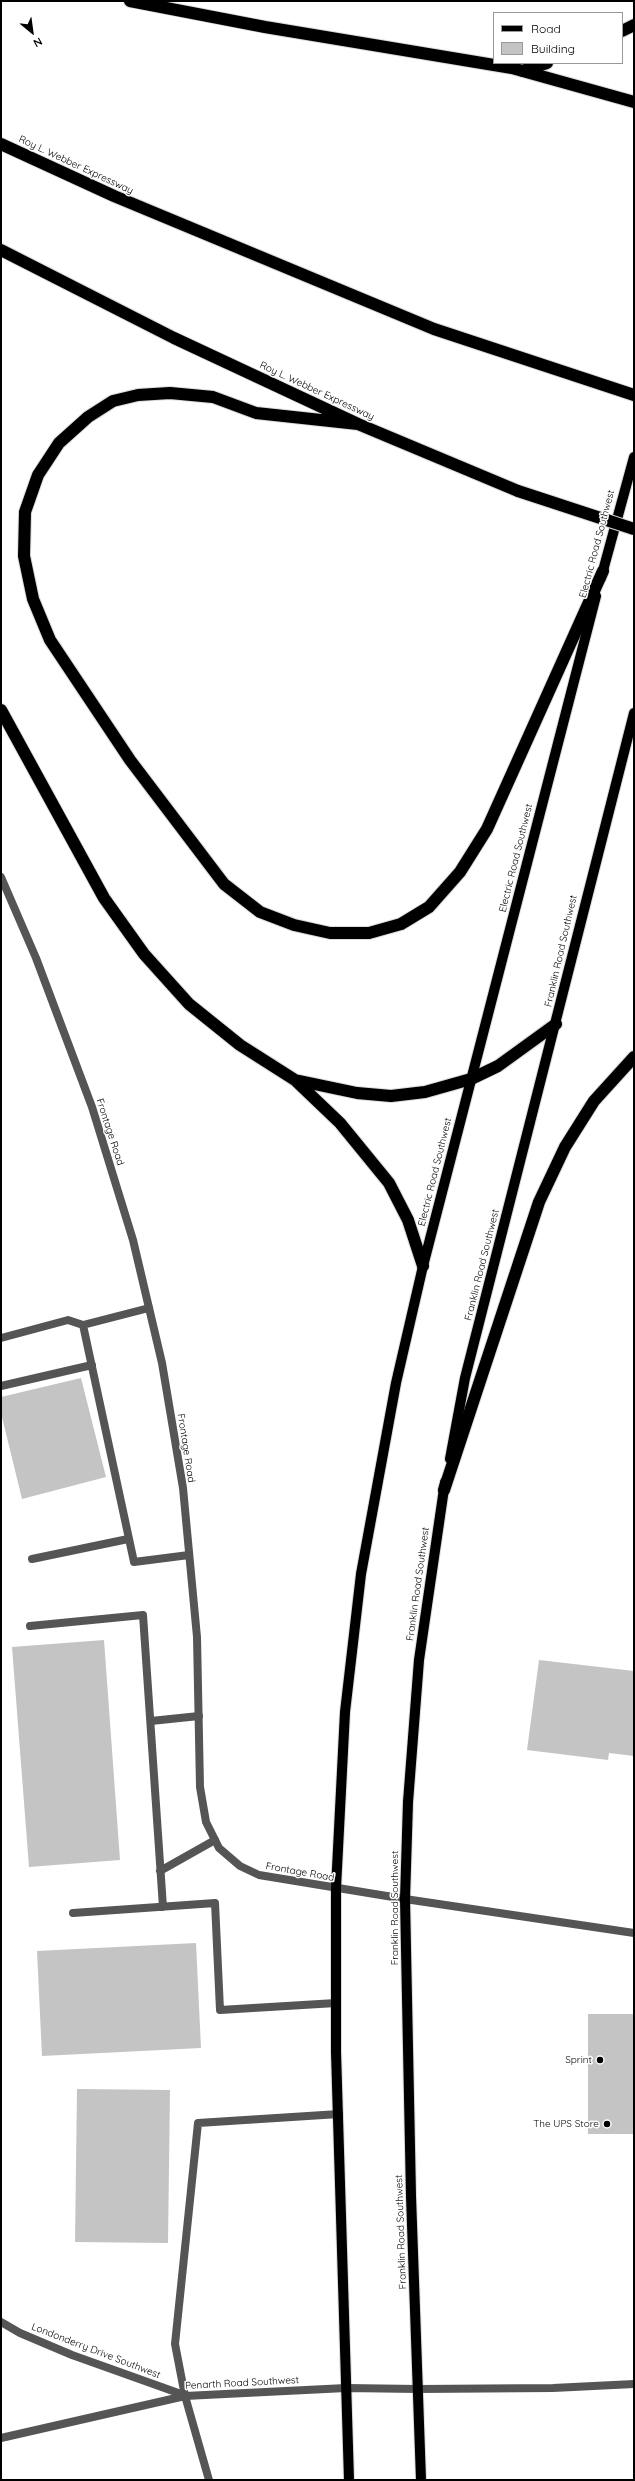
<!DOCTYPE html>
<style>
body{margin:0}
#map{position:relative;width:635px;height:2481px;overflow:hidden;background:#fff;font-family:Quicksand,sans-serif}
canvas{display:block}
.frame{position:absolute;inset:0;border:2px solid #000;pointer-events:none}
.legend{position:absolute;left:493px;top:12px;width:130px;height:52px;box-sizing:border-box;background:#fff;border:1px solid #999;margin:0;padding:5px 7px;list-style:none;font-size:12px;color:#000}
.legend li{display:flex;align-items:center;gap:8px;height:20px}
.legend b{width:20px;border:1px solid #999}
.north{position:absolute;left:12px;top:12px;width:40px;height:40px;-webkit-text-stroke:3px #fff;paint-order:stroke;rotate:151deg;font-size:11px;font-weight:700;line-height:16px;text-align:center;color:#000}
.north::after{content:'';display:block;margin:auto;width:14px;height:18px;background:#000;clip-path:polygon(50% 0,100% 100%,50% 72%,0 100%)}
</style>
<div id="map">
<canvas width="635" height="2481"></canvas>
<div class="frame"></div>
<ul class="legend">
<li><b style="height:5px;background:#000"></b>Road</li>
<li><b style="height:11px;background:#c4c4c4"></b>Building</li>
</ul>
<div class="north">N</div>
</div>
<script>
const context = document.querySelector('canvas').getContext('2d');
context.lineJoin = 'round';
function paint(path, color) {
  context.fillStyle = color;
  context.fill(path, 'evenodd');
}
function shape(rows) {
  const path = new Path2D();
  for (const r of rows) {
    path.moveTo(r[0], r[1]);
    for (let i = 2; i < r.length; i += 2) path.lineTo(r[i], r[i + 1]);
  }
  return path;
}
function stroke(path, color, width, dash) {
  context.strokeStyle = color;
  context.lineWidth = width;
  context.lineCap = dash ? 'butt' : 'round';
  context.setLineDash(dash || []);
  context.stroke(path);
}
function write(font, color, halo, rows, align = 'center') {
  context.font = font + ' Quicksand,sans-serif';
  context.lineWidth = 3;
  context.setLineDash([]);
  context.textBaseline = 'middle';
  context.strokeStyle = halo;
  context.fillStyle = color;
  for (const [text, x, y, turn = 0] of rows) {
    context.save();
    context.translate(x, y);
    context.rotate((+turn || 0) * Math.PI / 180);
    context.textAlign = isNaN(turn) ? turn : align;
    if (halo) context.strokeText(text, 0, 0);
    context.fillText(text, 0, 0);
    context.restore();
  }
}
paint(shape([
 [81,1378,106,1477,22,1499,1,1413,1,1397],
 [104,1640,120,1860,29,1867,12,1647],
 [539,1660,634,1671,634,1756,609,1753,608,1760,527,1750],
 [196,1943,201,2048,42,2056,37,1951],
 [588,2014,634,2014,634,2134,588,2134],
 [77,2089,170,2090,168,2243,75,2242]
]), '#c4c4c4');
const primary = shape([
 [601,578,634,457],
 [450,1459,465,1378,634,713],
 [349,2480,336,2052,336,1888,345,1712,361,1574,396,1383,423,1266,596,596],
 [421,2480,411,2196,405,1899,408,1802,419,1660,445,1482]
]);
const highway = shape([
 [130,1,265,27,512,68,634,102],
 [622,31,634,25],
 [522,71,547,63],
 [1,144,114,196,434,329,634,395],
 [1,250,174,338,358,424,518,491],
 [358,424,256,413,213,397,170,393,138,395,113,401,88,417,59,443,38,475,25,512,24,556,33,599,50,640,130,760,224,884,260,912,294,925,330,933,369,933,401,924,429,907,460,872,487,829,603,571],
 [1,710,104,898,144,954,189,1004,240,1045,295,1080,340,1123,389,1183,408,1220,423,1266],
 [295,1080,357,1093,391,1096,425,1092,471,1079,498,1066,556,1024],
 [444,1490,539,1202,565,1147,594,1101,634,1057]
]);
stroke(primary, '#dbdbdb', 12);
stroke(highway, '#dbdbdb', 14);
stroke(shape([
 [149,1308,83,1325,134,1562,189,1555],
 [1,1338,68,1320,83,1325],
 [1,1386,92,1365],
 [32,1559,128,1539],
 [30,1626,143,1615,163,1907],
 [151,1721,199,1716],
 [160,1871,215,1840],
 [405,1899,634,1933],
 [73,1913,215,1903,220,2010,336,2003],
 [418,2389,553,2388,634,2384],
 [209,2480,185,2396,175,2344,198,2123,339,2114]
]), '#555', 8);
stroke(shape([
 [1,877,36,958,92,1107,133,1240,162,1363,183,1488,197,1637,200,1787,206,1822,219,1848,240,1866,259,1875,405,1899],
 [1,2322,20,2333,72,2355,184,2395],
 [1,2438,185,2396,346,2388,418,2389]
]), '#555', 8);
stroke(primary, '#000', 10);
stroke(highway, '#000', 12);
const highwayBridge = shape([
 [518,491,634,529]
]);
stroke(highwayBridge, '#dbdbdb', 14, []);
stroke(highwayBridge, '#000', 12);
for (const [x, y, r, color] of [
 [600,2060,4,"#000"],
 [607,2124,4,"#000"]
]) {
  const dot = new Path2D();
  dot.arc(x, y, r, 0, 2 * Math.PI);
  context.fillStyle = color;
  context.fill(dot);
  stroke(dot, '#fff', 1.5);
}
write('10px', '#000', '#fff', [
 ["Roy L. Webber Expressway",76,165,25],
 ["Roy L. Webber Expressway",317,391,25],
 ["Electric Road Southwest",597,544,-75],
 ["Electric Road Southwest",516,858,-76],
 ["Franklin Road Southwest",561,951,-77],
 ["Frontage Road",110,1132,72],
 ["Electric Road Southwest",435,1172,-76],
 ["Franklin Road Southwest",482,1265,-76],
 ["Frontage Road",186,1448,81],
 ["Franklin Road Southwest",418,1584,-82],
 ["Frontage Road",300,1872,10],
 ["Franklin Road Southwest",395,1908,-90],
 ["Franklin Road Southwest",401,2232,-92],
 ["Londonderry Drive Southwest",96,2351,21],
 ["Penarth Road Southwest",242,2383,-3]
]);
write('10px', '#000', '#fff', [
 ["Sprint",592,2060],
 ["The UPS Store",599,2124]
], 'right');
</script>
